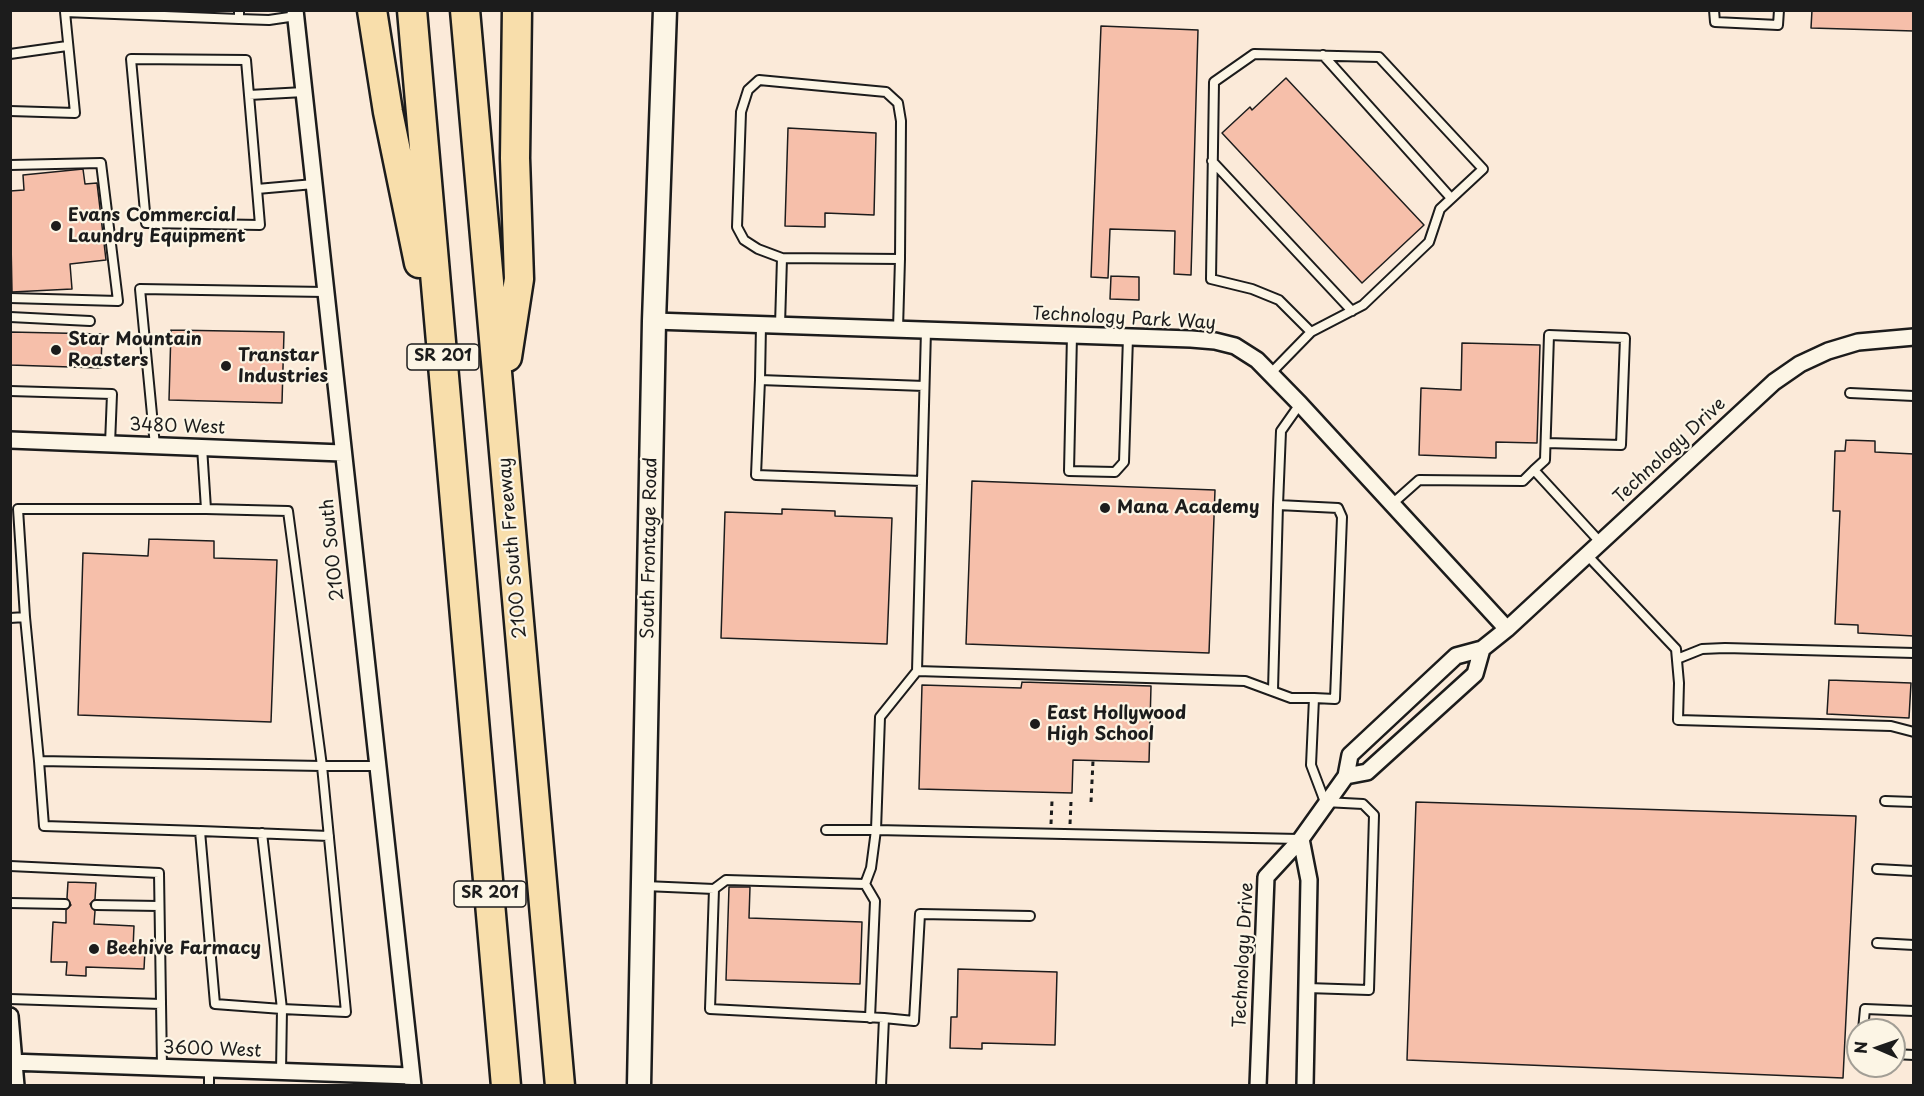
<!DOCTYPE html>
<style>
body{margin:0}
#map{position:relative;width:1924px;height:1096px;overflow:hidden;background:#fbead9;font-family:"Playpen Sans",sans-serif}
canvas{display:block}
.frame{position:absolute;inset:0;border:12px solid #1c1c1c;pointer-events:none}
.north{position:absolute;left:1846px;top:1018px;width:60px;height:60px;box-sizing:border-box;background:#fcf5e5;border:2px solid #a29e95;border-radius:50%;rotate:272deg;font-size:16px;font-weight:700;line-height:24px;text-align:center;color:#1c1c1c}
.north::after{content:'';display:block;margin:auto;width:21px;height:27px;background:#1c1c1c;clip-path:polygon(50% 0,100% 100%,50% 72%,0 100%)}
</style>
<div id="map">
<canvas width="1924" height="1096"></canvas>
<div class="frame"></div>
<div class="north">N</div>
</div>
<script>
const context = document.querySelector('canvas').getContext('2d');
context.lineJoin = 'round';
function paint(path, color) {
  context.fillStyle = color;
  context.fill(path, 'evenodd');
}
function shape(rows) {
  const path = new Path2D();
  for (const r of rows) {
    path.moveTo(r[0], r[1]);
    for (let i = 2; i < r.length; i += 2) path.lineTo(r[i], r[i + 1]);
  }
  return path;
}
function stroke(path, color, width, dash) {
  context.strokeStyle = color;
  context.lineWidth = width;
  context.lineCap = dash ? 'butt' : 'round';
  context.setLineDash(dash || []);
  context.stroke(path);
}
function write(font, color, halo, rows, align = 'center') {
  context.font = font + ' "Playpen Sans",sans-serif';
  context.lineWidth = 4.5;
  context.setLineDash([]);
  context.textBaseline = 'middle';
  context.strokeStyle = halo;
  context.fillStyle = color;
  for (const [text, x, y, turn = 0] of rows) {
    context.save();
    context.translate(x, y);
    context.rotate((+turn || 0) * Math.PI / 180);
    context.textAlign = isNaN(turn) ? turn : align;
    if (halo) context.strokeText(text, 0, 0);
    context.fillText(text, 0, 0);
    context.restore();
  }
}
const building = shape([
 [1812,10,1914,10,1914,31,1811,28,1812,10],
 [1101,26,1198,30,1191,275,1174,274,1175,231,1110,229,1108,278,1091,277,1101,26],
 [1286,78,1424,225,1362,283,1222,133,1250,107,1252,110,1286,78],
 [788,128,876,133,874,215,825,213,825,227,785,226,788,128],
 [83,169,85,184,97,183,106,260,70,264,72,289,12,292,10,191,24,190,23,175,83,169],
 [1111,276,1139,277,1139,300,1110,299,1111,276],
 [171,330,284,332,282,403,169,400,171,330],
 [10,332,102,334,101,368,10,365,10,332],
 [1462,343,1540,345,1537,443,1496,442,1496,458,1419,455,1421,388,1461,390,1462,343],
 [1846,440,1875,441,1875,452,1914,454,1914,636,1858,633,1858,625,1835,624,1840,511,1833,511,1835,451,1845,451,1846,440],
 [972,481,1215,490,1209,653,966,644,972,481],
 [782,509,835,511,835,516,892,518,887,644,721,638,725,512,782,514,782,509],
 [149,539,214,541,214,558,277,560,271,722,78,715,83,553,148,556,149,539],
 [1829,680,1911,683,1909,718,1827,714,1829,680],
 [1022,682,1151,686,1149,762,1073,760,1072,793,919,789,922,685,1021,688,1022,682],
 [1416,802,1856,816,1843,1078,1407,1060,1416,802],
 [68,882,96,883,95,899,90,904,95,911,94,924,134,926,133,949,145,950,144,969,86,967,86,976,66,975,67,962,51,962,53,922,66,923,66,910,71,905,67,898,68,882],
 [729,887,750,887,749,918,862,922,860,984,726,980,729,887],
 [958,969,1057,972,1055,1045,982,1043,982,1049,950,1048,951,1017,957,1017,958,969]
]);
paint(building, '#f6bfaa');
stroke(building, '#1c1c1c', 1.5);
const lane = shape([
 [1714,10,1715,22,1778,25,1779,10],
 [239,19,269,20,296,16],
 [10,54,67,46],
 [1323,55,1451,198],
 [249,95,304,92],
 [10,111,75,113,65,12,239,19,239,10],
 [1212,161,1352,311],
 [10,165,101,163,118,301,10,298],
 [257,189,246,60,131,59,146,223,260,225,257,189,314,184],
 [782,258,758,249,744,240,737,227,741,112,748,90,759,80,886,92,898,103,901,121,900,259],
 [10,317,90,321],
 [761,325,760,380,924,386],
 [780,325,782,258,900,259,898,329],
 [926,330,917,671,880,717,876,830,1299,839],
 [1072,335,1069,471,1115,472,1124,462,1128,337],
 [1270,374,1311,332,1363,305,1429,242,1440,209,1483,169,1379,57,1254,54,1214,82,1211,279,1252,289,1279,300,1311,332],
 [760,380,756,475,922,481],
 [10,391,112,394,110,444],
 [1850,393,1914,396],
 [1546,443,1621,445,1625,338,1549,335,1545,460,1534,470,1600,542],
 [155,446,140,289,325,292],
 [1392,504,1419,480,1523,481,1534,470],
 [1278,505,1281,431,1300,404],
 [1587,555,1676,649,1679,683,1678,720,1891,726,1914,732],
 [25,617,39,761,322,766,288,511,206,509],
 [10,618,25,617,18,509,206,509,202,447],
 [1677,659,1702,649,1725,648,1914,653],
 [917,671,1245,681,1291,698,1314,698,1311,765,1325,802,1363,804,1374,815,1369,990,1307,988],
 [1273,690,1278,505,1338,508,1342,517,1335,699,1314,698],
 [39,761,44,826,200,831,215,1004,282,1009,262,833],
 [1885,801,1914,802],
 [200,831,329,836],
 [10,866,159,873,162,1067],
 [1877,869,1914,871],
 [865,884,875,901,870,1018],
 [645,886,714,889,710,1009,884,1018,881,1086],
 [714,889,726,880,865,884,871,868,876,830,826,830],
 [10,903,65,904],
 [96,905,159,906],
 [1877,943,1914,945],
 [10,999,161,1004],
 [884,1018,914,1021,920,914,1030,916],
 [1863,1030,1865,1009,1914,1011],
 [1894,1054,1914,1055],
 [281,1072,282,1009,346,1012,322,766,377,766],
 [209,1086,209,1069]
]);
const street = shape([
 [295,10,413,1086],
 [654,321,1191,339,1215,341,1235,346,1257,360,1300,404,1507,629],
 [10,440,342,453],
 [1346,776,1367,772,1475,674,1482,649],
 [1301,839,1309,880,1305,1086],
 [10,1016,16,1086],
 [10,1062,412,1076],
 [1258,1086,1266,877,1301,839,1346,776,1350,755,1456,656,1482,649,1507,629,1774,382,1800,364,1828,351,1858,342,1914,337]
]);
const secondary = shape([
 [639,1086,654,321,665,10]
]);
const highway = shape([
 [372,10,388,112,419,263],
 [412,10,506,1086],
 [465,10,560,1086],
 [507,357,519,279,515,158,517,10]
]);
stroke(lane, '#1c1c1c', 12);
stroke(street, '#1c1c1c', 20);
stroke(secondary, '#1c1c1c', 27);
stroke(highway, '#1c1c1c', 33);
stroke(shape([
 [1091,802,1093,761],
 [1051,824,1052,801],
 [1070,824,1071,802]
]), '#1c1c1c', 3, [4.5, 4.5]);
stroke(lane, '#fcf5e5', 8);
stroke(street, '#fcf5e5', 15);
stroke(secondary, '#fcf5e5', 22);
stroke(highway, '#f8deab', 28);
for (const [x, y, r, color] of [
 [56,226,6,"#1c1c1c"],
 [56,350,6,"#1c1c1c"],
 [226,366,6,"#1c1c1c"],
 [1105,508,6,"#1c1c1c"],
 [1035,724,6,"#1c1c1c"],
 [94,949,6,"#1c1c1c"]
]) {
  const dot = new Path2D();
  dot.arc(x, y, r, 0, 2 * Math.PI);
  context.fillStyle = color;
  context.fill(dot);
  stroke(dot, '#fcf5e5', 2);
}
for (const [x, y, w] of [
 [443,357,72],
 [490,894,72]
]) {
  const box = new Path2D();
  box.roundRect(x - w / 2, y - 13, w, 26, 4.5);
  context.fillStyle = '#fcf5e5';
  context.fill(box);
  stroke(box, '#1c1c1c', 1.5);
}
write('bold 16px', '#1c1c1c', null, [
 ["SR 201",443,357],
 ["SR 201",490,894]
]);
write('bold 18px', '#1c1c1c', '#fcf5e5', [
 ["Evans Commercial",68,216],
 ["Laundry Equipment",68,237],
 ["Star Mountain",68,340],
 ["Roasters",68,361],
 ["Transtar",238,356],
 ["Industries",238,377],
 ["Mana Academy",1117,508],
 ["East Hollywood",1047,714],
 ["High School",1047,735],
 ["Beehive Farmacy",106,949]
], 'left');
write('18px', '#1c1c1c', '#fcf5e5', [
 ["Technology Park Way",1124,319,3],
 ["3480 West",177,427,2],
 ["Technology Drive",1670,451,-43],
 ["2100 South Freeway",513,548,-95],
 ["South Frontage Road",650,548,-89],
 ["2100 South",333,550,-96],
 ["Technology Drive",1244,955,-87],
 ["3600 West",212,1050,2]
]);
</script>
